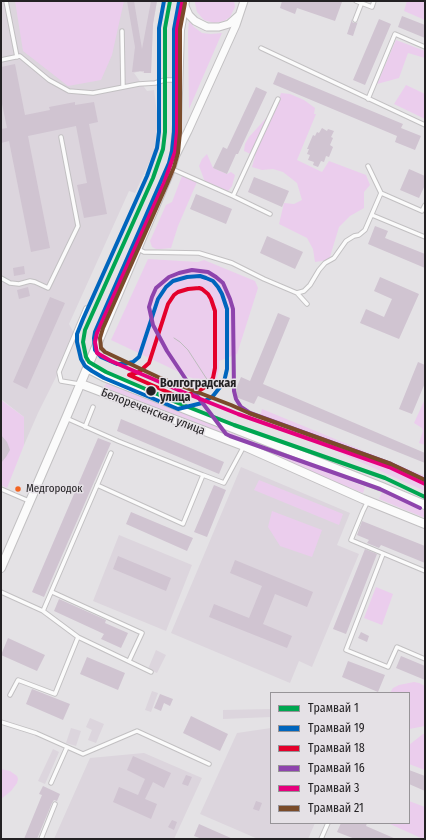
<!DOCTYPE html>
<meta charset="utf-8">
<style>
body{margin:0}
#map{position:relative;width:426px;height:840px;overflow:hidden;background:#e4e2e5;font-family:"Fira Sans Condensed",sans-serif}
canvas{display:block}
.frame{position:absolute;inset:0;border:2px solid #232123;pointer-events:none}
.legend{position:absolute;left:270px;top:692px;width:140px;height:132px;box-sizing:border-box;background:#e5e1e6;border:1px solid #979498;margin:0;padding:5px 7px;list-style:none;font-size:12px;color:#232123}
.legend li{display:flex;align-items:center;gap:8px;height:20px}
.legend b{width:20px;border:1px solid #979498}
</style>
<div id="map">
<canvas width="426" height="840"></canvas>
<div class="frame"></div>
<ul class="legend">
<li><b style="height:5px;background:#00a651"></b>Трамвай 1</li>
<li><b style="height:5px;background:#0065bd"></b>Трамвай 19</li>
<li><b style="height:5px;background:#e4002b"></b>Трамвай 18</li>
<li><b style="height:5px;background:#8e44ad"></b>Трамвай 16</li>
<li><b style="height:5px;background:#e5007d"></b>Трамвай 3</li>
<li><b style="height:5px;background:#7a4b2a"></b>Трамвай 21</li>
</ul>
</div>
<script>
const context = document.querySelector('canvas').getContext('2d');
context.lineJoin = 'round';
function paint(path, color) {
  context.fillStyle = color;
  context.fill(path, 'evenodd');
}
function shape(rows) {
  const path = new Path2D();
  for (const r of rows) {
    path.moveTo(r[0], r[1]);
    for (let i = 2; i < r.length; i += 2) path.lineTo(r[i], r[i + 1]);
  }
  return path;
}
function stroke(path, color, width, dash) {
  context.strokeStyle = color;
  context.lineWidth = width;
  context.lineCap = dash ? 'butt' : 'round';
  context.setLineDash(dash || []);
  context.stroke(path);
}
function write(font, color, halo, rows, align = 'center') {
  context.font = font + ' "Fira Sans Condensed",sans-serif';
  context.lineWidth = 3;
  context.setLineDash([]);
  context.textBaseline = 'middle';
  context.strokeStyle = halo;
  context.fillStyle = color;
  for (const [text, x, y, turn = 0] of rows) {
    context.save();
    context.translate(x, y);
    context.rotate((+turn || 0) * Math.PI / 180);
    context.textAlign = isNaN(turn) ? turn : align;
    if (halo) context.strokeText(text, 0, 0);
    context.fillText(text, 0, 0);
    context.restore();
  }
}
paint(shape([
 [1,1,157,1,153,24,151,73,144,73,140,71,134,73,147,91,154,90,158,121,154,152,135,193,129,191,69,324,76,337,38,413,24,445,24,417,1,399],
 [241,467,350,513,337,545,359,554,312,667,299,661,290,683,171,633],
 [119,535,192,565,166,631,93,601],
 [156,650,166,655,157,673,148,669],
 [152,691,158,693,151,712,145,710],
 [271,709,271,717,223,719,223,710],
 [90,718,104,724,96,743,88,740,92,730,86,727],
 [71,728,81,731,76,746,66,743],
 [271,728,271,823,315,823,308,839,258,839,200,814,237,733],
 [53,749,59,752,45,784,38,781],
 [144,753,202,778,174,839,54,839,90,758]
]), '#dcd5dd');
paint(shape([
 [15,1,124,1,112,55,101,80,68,86,23,51],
 [195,1,223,1,229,2,230,1,234,1,235,7,230,17,224,21,214,23,204,20,197,12,195,3],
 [407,1,425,1,425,20,404,11],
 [189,21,194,27,202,33,211,34,222,33,189,109,188,32],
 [396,40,425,51,425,58,408,53,399,78,377,84],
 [406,85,425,94,425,119,394,104],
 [281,93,290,94,304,100,315,108,314,114,316,114,297,160,322,172,329,161,366,175,370,185,364,192,364,208,350,216,339,227,329,260,315,262,313,249,307,238,279,224,284,203,294,204,302,200,297,183,283,172,273,169,262,170,252,167,255,156,244,151,245,144,249,137,277,106],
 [207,154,213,168,227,174,231,172,235,175,232,186,228,191,205,182,199,166,202,159],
 [182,176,197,182,178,226,171,248,161,249,156,249,152,247,150,241,166,205,172,202],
 [148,259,198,262,204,260,255,281,258,288,237,354,219,361,219,369,216,381,200,382,111,340],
 [107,382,365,487,363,493,104,389,104,387],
 [1,400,24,417,24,445,7,488,1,485],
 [425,400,425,445,419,443,423,431,422,428,414,423,424,401],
 [262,409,425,476,425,491,260,417],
 [259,480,343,514,339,525,254,490],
 [382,492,425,511,425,518,379,499],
 [272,511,322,530,312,557,280,546,268,527],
 [376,587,393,594,382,625,364,618],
 [414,682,419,683,425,686,425,726,409,729,409,693,390,693,393,688,399,685],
 [423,734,425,734,425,770,409,764,409,745],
 [1,769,10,771,17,776,18,779,17,783,11,791,1,799],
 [409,801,425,807,425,839,423,839,388,823,409,823]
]), '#ebcded');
paint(shape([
 [127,1,134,1,142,49,151,1,157,1,153,24,151,73,144,73,144,71,132,72,135,47],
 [282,1,338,1,342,2,335,21,297,8,295,14,280,8],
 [402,16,425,25,425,38,398,27],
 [352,19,352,22,354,23,357,23,358,21,353,36,347,34],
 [379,19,391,24,365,85,353,80],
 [15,64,25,115,50,110,49,107,75,102,75,105,94,102,98,122,89,124,107,214,84,218,77,185,87,183,76,126,28,136,50,248,31,252,9,141,1,143,1,129,7,128,1,99,1,67],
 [278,72,403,124,401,128,421,136,415,150,395,142,397,136,273,84],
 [256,87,267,92,238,154,236,154,227,174,213,168,223,147,227,149],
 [322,128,327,131,328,129,334,131,331,137,333,138,330,145,333,147,329,157,326,156,324,162,321,161,318,167,313,165,314,162,308,160,310,155,307,154,309,149,307,149,313,135,315,136,317,132,319,133],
 [409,169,425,176,425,185,419,198,400,190],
 [254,177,289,191,282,207,248,192],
 [196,194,232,209,226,224,190,209],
 [375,226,388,231,385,238,425,254,425,268,368,244],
 [267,236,303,252,295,269,260,253],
 [24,266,25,274,14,276,13,268],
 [380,277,419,294,399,339,360,323,366,309,384,317,392,299,374,291],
 [28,287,30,296,19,299,17,290],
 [50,297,65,303,27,389,13,382],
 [278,313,290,318,263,384,425,453,425,463,258,396,254,404,233,396,241,377,250,381],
 [418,362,425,365,425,383,412,414,399,409],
 [121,419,224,462,219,474,117,431],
 [1,435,7,442,10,450,6,457,1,463],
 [98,438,111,443,44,597,32,592],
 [214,485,226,490,207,537,194,532],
 [131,512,193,538,187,551,126,524],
 [362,521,425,546,425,563,381,545,379,548,367,543,369,540,357,535],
 [365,549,377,554,346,634,333,629],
 [118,556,171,578,166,591,113,569],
 [235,560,313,592,307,607,275,594,263,624,292,636,287,648,209,617,214,604,249,618,262,586,230,573],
 [59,599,106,620,105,623,128,633,121,648,101,639,104,634,54,611],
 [361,632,369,636,367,642,358,638],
 [8,638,45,655,37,671,1,655],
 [401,656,425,666,425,680,396,668],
 [87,657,125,673,118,690,80,674],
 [348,661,385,675,378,692,342,677],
 [32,689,70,704,63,720,26,704],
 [160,694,173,699,170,706,164,703,161,711,154,708],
 [191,716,228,734,220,751,183,733],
 [133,756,171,773,164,788,153,782,145,799,157,804,151,819,113,802,119,787,138,795,145,779,127,770],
 [409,770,425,776,425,791,409,784],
 [186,775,192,777,188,786,182,784],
 [43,786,60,794,57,801,54,800,52,803,37,839,24,839,42,795,39,794],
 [256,801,262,803,259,811,253,809],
 [172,820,177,822,174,830,168,827],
 [341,823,367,823,366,826,396,839,355,839,337,832],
 [199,824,233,839,202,839,194,836]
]), '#d0c4d1');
const service = shape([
 [6,1,17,57],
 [356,1,372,7,374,1],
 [355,20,362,2],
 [122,31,123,87],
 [261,48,425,125],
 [1,60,20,56,49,80,69,91,93,93,139,84,155,83,165,80,178,80],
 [368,99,395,34,425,47],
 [368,166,381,193],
 [172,169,233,196,270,214],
 [233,196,278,99],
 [372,215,425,237],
 [138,249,144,252,199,253,232,263,264,279,297,293,307,304],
 [1,278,10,283,19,284,30,281,35,282,48,288,78,226,61,137],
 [297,293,304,291,310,285,319,270,325,263,334,258,346,241,354,236,359,235,365,230,381,193,422,211,425,205],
 [79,384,61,381,59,372,86,308],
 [66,418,118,441,203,475],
 [85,427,93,407],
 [97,485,183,524,203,475,224,483,244,446],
 [1,489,29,501],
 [368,501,363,511,351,540,425,571],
 [383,554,346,650,388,667,397,647,425,659],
 [1,592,43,611,78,637,151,672],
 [52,592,142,633,129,661],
 [43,611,111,453],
 [10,695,18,680,55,694,78,637],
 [1,722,36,733,83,754,137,731,209,764],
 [51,783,67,747],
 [41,839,55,804],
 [321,839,328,823]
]);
const minor = shape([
 [184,4,189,15,195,21,207,27,219,27,229,24,239,15],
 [175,157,188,131,236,25,244,1]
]);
const tertiary = shape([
 [87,368,104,377,382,487,425,505],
 [81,384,244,446,363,499,425,524],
 [1,568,66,418,171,169,174,159,177,125,180,30,185,1]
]);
stroke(service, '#c2c0c2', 5.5);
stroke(minor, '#c2c0c2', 9);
stroke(tertiary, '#c2c0c2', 10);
stroke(service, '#fbfbfb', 3.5);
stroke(minor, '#fbfbfb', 7);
stroke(tertiary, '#fbfbfb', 8);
stroke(shape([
 [174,338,180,342,188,350,210,384]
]), '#bdbcbd', 1);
stroke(shape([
 [170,1,165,28,165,132,163,149,153,178,85,330,83,342,86,357,89,362,106,372,178,403,234,425,385,478,425,497]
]), '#00a651', 4);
stroke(shape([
 [164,1,159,28,159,132,157,148,147,176,83,319,77,334,77,342,81,359,85,366,92,371,104,378,178,409,202,403,213,396,224,382,227,369,227,309,222,294,218,287,213,281,206,278,200,276,187,277,173,281,166,287,158,299,139,357,133,362,124,364,117,364,101,357,95,350,94,338,95,332,98,325,169,163,172,151,174,132,174,29,179,2]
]), '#0065bd', 4);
stroke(shape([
 [199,288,202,289,208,294,211,299,215,311,215,368,213,378,205,387,197,392,179,397,129,375,139,372,149,363,168,304,174,295,178,292,188,289,199,288]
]), '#e4002b', 4);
stroke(shape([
 [420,508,380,489,230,436,226,434,195,393,167,351,153,325,149,307,152,297,156,288,169,277,179,273,192,270,208,272,216,277,223,283,230,299,233,309,234,391,236,399,241,407,250,413,391,464,425,480]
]), '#8e44ad', 4);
stroke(shape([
 [182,3,177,29,177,132,175,152,164,183,97,333,95,342,97,353,111,361,183,392,238,414,389,467,425,484]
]), '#e5007d', 4);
stroke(shape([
 [185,3,180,29,180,132,178,153,174,167,167,184,103,328,100,338,101,348,105,352,158,377,231,405,249,413,391,464,425,480]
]), '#7a4b2a', 4);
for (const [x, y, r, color] of [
 [151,391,5.5,"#232123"],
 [18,489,3.5,"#f26522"]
]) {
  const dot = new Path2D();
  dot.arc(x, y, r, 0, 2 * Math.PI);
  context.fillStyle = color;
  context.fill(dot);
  stroke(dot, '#e5e1e6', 1.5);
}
write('11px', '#232123', '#e5e1e6', [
 ["Медгородок",26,489]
], 'left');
write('bold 12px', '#232123', '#e5e1e6', [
 ["Волгоградская",160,384],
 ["улица",160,398]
], 'left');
write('12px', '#232123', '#e5e1e6', [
 ["Белореченская улица",153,412,21]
]);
</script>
